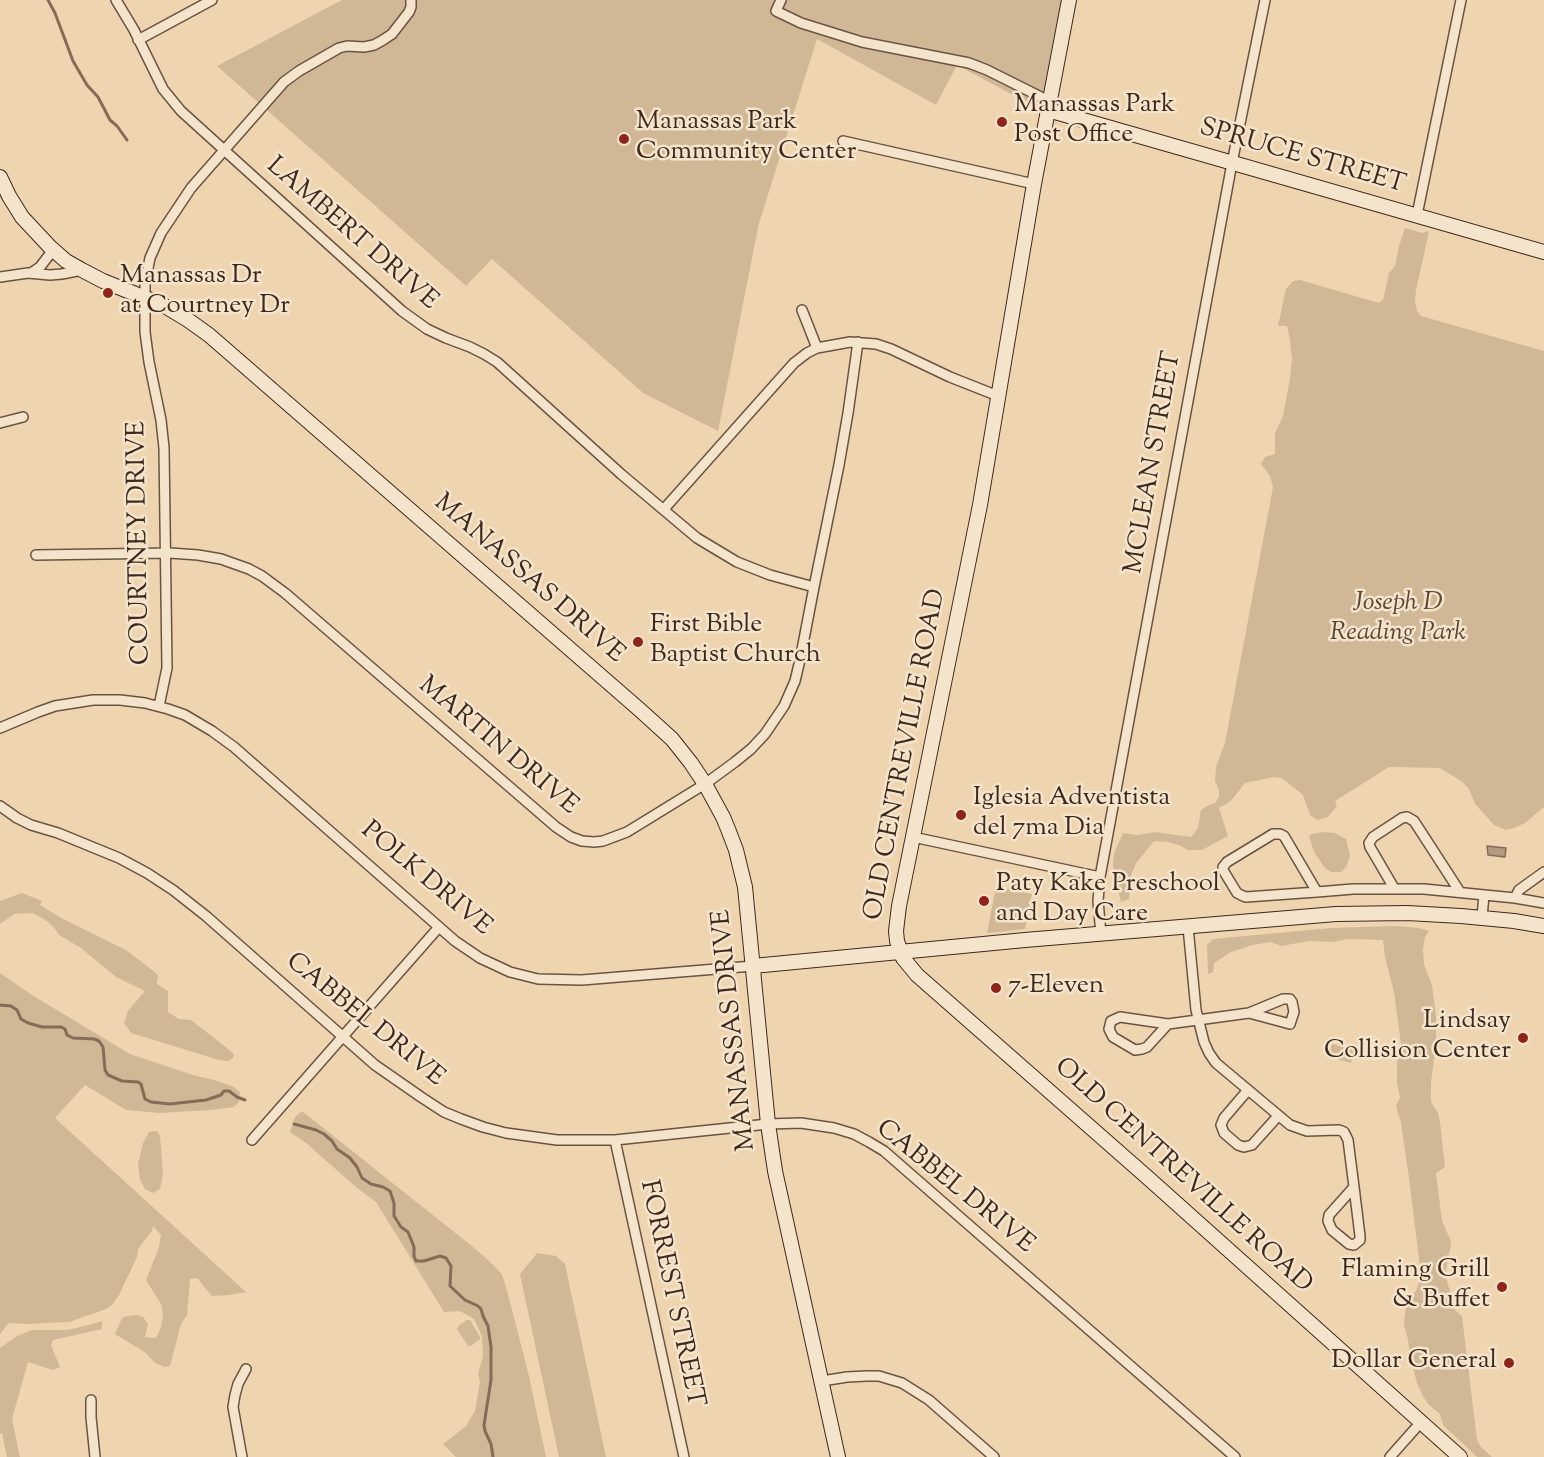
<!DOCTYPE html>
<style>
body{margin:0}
canvas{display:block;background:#eed5b0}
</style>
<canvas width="1544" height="1457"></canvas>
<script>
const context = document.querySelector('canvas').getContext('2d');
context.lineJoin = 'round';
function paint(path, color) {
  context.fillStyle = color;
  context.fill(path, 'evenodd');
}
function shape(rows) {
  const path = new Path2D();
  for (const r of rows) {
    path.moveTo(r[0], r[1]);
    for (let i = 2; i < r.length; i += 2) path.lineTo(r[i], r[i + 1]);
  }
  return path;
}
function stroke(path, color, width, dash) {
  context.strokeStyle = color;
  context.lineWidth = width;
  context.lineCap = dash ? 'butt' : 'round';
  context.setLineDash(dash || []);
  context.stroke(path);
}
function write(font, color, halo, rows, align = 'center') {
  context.font = font + ' "Sorts Mill Goudy",serif';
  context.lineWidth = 5;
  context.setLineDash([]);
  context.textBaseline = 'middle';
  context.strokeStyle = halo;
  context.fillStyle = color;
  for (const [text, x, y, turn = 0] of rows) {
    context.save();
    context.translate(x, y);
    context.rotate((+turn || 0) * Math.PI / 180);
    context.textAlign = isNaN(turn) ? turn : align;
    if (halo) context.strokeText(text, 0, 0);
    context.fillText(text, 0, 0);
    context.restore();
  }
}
paint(shape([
 [342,0,1063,0,1041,110,957,65,936,105,817,39,759,223,718,431,643,393,492,259,466,286,217,66],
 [1405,228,1423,233,1427,231,1429,232,1416,290,1415,301,1417,311,1421,316,1544,351,1544,807,1525,823,1514,828,1506,830,1494,825,1475,804,1469,789,1461,781,1440,768,1389,767,1335,801,1337,806,1328,817,1317,820,1310,815,1303,795,1282,778,1274,777,1245,783,1231,801,1219,808,1228,836,1202,850,1188,850,1179,845,1168,842,1154,841,1137,862,1131,875,1129,899,1121,902,1113,866,1114,853,1123,833,1137,835,1155,832,1191,837,1198,828,1201,810,1209,805,1215,803,1219,797,1219,790,1215,781,1216,767,1225,743,1273,487,1270,476,1261,464,1265,457,1275,454,1275,433,1283,416,1290,378,1292,359,1290,340,1287,326,1278,326,1286,289,1293,281,1300,280,1379,303,1383,300,1389,273,1395,266,1399,246],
 [1322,832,1335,833,1346,839,1350,856,1346,867,1341,872,1331,872,1325,868,1314,852,1309,836,1312,834],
 [996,887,1032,894,1025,929,987,933],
 [22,893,42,901,40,905,61,918,126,950,152,970,158,975,157,984,168,991,168,1012,179,1019,191,1020,227,1048,234,1054,233,1058,228,1061,219,1060,131,1033,124,1023,128,1011,145,991,116,977,81,948,59,935,55,929,47,921,33,913,14,914,0,924,0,901],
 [1395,926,1419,928,1429,931,1425,937,1423,949,1424,964,1432,985,1436,1016,1436,1042,1431,1083,1431,1102,1438,1113,1440,1122,1445,1167,1436,1173,1442,1221,1450,1239,1451,1245,1445,1274,1450,1291,1452,1306,1457,1312,1462,1316,1477,1440,1481,1447,1492,1457,1477,1457,1443,1425,1440,1414,1428,1404,1423,1396,1417,1383,1411,1360,1408,1340,1404,1324,1406,1305,1417,1289,1421,1275,1409,1178,1401,1123,1396,1106,1400,1097,1397,1083,1397,1062,1401,1044,1394,992,1385,957,1383,940,1348,939,1333,942,1309,941,1281,946,1271,942,1253,945,1231,952,1214,963,1213,972,1208,974,1207,945,1213,939,1331,928],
 [0,973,32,995,130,1054,193,1075,214,1080,234,1087,240,1092,239,1102,234,1107,211,1110,160,1113,126,1110,85,1085,55,1118,246,1292,229,1295,212,1296,197,1278,190,1279,187,1315,181,1324,170,1366,165,1367,155,1363,146,1353,115,1334,122,1318,127,1316,136,1315,143,1317,148,1324,145,1337,156,1338,161,1327,163,1315,161,1304,146,1280,159,1247,161,1235,153,1226,152,1231,138,1249,137,1257,119,1295,112,1305,106,1309,69,1322,25,1324,9,1323,0,1334],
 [1332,1044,1354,1050,1351,1063,1328,1057],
 [302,1111,473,1247,489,1261,502,1274,509,1298,529,1376,546,1457,456,1457,443,1444,466,1426,475,1411,480,1382,478,1374,483,1356,482,1336,474,1319,460,1311,444,1312,376,1202,357,1188,306,1143,290,1132,295,1117],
 [157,1131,160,1136,163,1173,160,1189,153,1193,145,1189,140,1180,138,1164,143,1143,149,1132],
 [537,1253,556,1256,565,1264,606,1457,559,1457,520,1274],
 [467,1320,470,1320,480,1337,480,1339,471,1346,468,1346,457,1329,458,1326],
 [102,1321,102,1329,53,1340,51,1345,60,1367,53,1370,28,1362,12,1419,20,1457,7,1457,2,1433,0,1434,0,1348,17,1336,32,1330,67,1330,85,1326]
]), '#d0b897');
const water = shape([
 [1487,846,1506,848,1505,857,1488,855,1487,846]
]);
paint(water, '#b29a7e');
stroke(water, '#846c57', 1.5);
stroke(shape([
 [48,0,55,13,73,61,87,85,98,97,110,120,117,126,127,140],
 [0,1005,11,1006,17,1010,21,1019,28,1023,42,1027,61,1027,65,1029,67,1035,73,1038,94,1039,99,1041,103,1047,105,1070,108,1075,122,1081,138,1082,141,1084,145,1099,151,1102,170,1104,206,1100,221,1095,224,1091,229,1091,237,1097,245,1100],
 [294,1124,316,1130,324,1134,332,1141,337,1149,350,1158,357,1167,362,1178,371,1184,383,1187,390,1191,394,1203,394,1216,401,1227,408,1232,414,1247,414,1256,416,1261,424,1261,440,1256,446,1258,451,1266,450,1286,465,1300,478,1306,481,1309,483,1316,488,1326,491,1347,491,1380,484,1425,485,1431,491,1444,493,1457]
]), '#846c57', 3);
const street = shape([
 [116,0,134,30,163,89,181,111,402,311,427,329,446,338,470,347,484,354,497,362,621,474,697,538,737,562,770,575,814,587],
 [781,0,776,11,801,23,862,42,969,63,987,70,1049,101],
 [138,40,212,0],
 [843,141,1034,184],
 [1417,215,1461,0],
 [31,273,40,267,53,250],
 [0,277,28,273,50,275,62,274,82,270],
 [802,310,817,348],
 [0,423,23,417],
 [664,509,794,363,807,353,817,348,850,342,876,344,891,349,950,377,998,396],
 [36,555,170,553,198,555,221,559,249,569,262,576,285,593,556,827,571,837,582,841,594,842,603,841,627,832,705,784,735,762,751,749,765,734,784,706,795,681,800,660,814,587,839,465,848,413,858,342],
 [159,706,167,668,164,448,161,420,149,362,145,332,145,282,150,258,161,233,191,188,284,82,299,71,339,48,347,46,364,47,374,45,383,40,392,34,409,12,411,7,411,0],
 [0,728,38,712,55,706,93,700,120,700,145,703,168,709,185,715,212,731,234,747,455,941,480,958,510,972,538,979,582,980,753,966],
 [0,806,17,818,31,825,58,833,119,858,147,873,173,890,206,916,375,1065,421,1097,444,1112,461,1119,483,1127,506,1133,557,1140,615,1140,768,1124,801,1123,834,1128,854,1134,869,1142,884,1151,1235,1457],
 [913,837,1100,877],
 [1394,888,1370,847,1369,843,1373,837,1402,818,1407,817,1414,821,1460,892],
 [1317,892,1284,836,1280,834,1273,834,1227,862,1223,867,1223,870,1237,893,1243,896,1246,897,1317,892,1353,889,1424,889,1515,898,1544,903],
 [1515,898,1519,890,1544,872],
 [1482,917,1484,895],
 [1188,927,1196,1010,1204,1042,1209,1053,1216,1063,1290,1125,1307,1131,1339,1130,1344,1132,1348,1140,1354,1187],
 [1101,934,1098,901,1100,877,1232,163,1265,0],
 [1120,1017,1168,1024,1147,1047,1142,1049,1135,1050,1113,1037,1109,1029,1111,1021,1120,1017],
 [1168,1024,1249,1013,1283,999,1290,999,1292,1002,1294,1012,1290,1024,1249,1013],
 [1248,1090,1224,1118,1221,1125,1224,1133,1238,1145,1244,1147,1252,1145,1278,1116],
 [252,1140,439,927],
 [615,1140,684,1457],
 [1354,1187,1360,1236,1360,1240,1354,1245,1349,1244,1332,1230,1328,1221,1329,1215,1354,1187],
 [822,1381,847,1377,867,1376,879,1376,902,1383,929,1400,994,1457],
 [91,1400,91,1417,95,1457],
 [242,1457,233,1407,235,1395,238,1384,246,1369],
 [1390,1457,1421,1422]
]);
const secondary = shape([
 [1069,0,1034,184,980,505,899,906,896,931,897,941,903,958,917,975,1147,1177,1460,1457],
 [1048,110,1544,252],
 [0,177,9,196,22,217,50,247,66,261,82,270,103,281,163,305,188,320,209,335,640,710,672,739,691,763,705,784,723,817,728,829,736,850,745,887,768,1124,775,1171,838,1457],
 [753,966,1025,940,1336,914,1407,913,1461,916,1514,921,1544,926]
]);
stroke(street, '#6b5342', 12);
stroke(secondary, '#3f281d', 16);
stroke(street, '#f4e4cc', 9);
stroke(secondary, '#f4e4cc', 14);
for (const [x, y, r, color] of [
 [1002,122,6,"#8f2418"],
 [624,139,6,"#8f2418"],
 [108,293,6,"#8f2418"],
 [638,642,6,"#8f2418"],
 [961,815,6,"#8f2418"],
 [984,901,6,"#8f2418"],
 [996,988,6,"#8f2418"],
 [1523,1038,6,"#8f2418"],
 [1502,1287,6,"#8f2418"],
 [1509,1363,6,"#8f2418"]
]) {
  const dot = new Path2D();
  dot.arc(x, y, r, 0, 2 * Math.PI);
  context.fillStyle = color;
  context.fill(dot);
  stroke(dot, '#f4e4cc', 2);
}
write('26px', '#3f281d', '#f4e4cc', [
 ["Manassas Park",1014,107],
 ["Post Office",1014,137],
 ["Manassas Park",636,124],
 ["Community Center",636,154],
 ["Manassas Dr",120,278],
 ["at Courtney Dr",120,308],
 ["First Bible",650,627],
 ["Baptist Church",650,657],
 ["Iglesia Adventista",973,800],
 ["del 7ma Dia",973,830],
 ["Paty Kake Preschool",996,886],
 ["and Day Care",996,916],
 ["7-Eleven",1008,988],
 ["Lindsay",1511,1023,"right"],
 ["Collision Center",1511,1053,"right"],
 ["Flaming Grill",1490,1272,"right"],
 ["& Buffet",1490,1302,"right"],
 ["Dollar General",1497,1363,"right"]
], 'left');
write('26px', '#3f281d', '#f4e4cc', [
 ["SPRUCE STREET",1302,158,16],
 ["LAMBERT DRIVE",351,235,41],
 ["MCLEAN STREET",1155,463,-80],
 ["COURTNEY DRIVE",141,543,-91],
 ["MANASSAS DRIVE",528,580,41],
 ["MARTIN DRIVE",497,747,40],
 ["OLD CENTREVILLE ROAD",907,755,-79],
 ["POLK DRIVE",425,880,40],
 ["CABBEL DRIVE",364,1021,39],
 ["MANASSAS DRIVE",736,1030,-96],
 ["OLD CENTREVILLE ROAD",1182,1177,42],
 ["CABBEL DRIVE",954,1188,39],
 ["FORREST STREET",670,1294,78]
]);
write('italic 26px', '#5c4535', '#f4e4cc', [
 ["Joseph D",1398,605],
 ["Reading Park",1398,635]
]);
</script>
